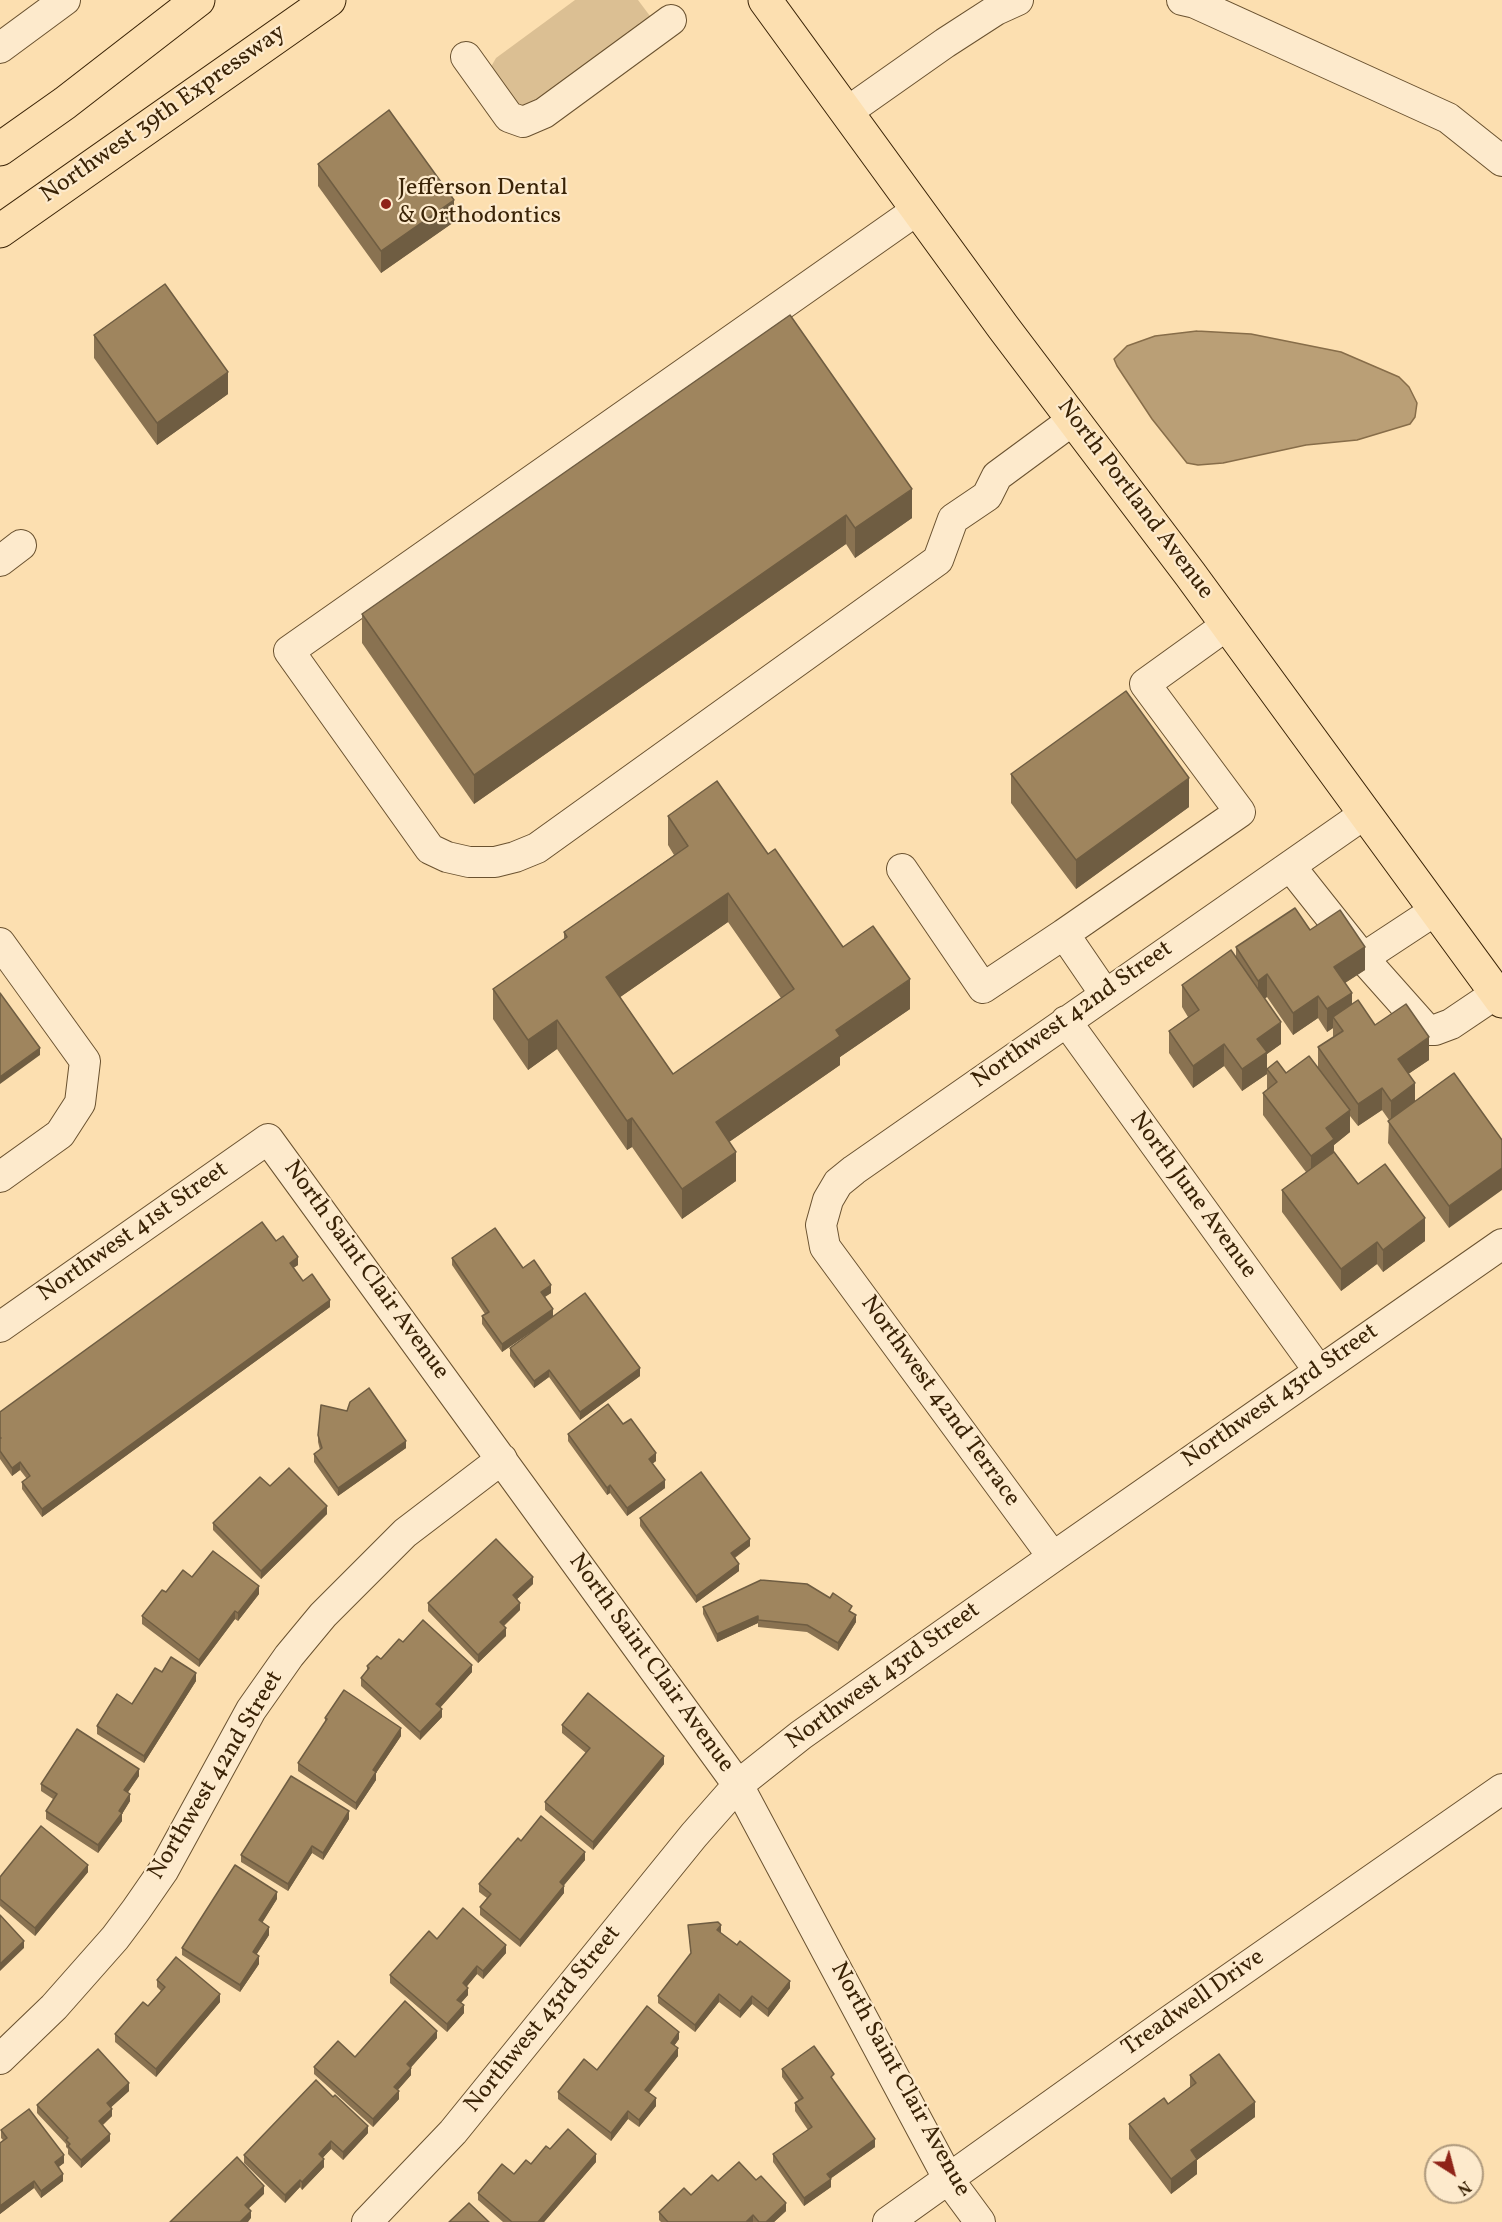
<!DOCTYPE html>
<style>
body{margin:0}
#map{position:relative;width:1502px;height:2222px;overflow:hidden;background:#fcdfb0;font-family:Vollkorn,serif}
canvas{display:block}
.north{position:absolute;left:1424px;top:2144px;width:60px;height:60px;box-sizing:border-box;background:#fdeacc;border:2px solid #af9a7d;border-radius:50%;rotate:144deg;font-size:16px;font-weight:700;line-height:24px;text-align:center;color:#3a2306}
.north::after{content:'';display:block;margin:auto;width:21px;height:27px;background:#8f2418;clip-path:polygon(50% 0,100% 100%,50% 72%,0 100%)}
</style>
<div id="map">
<canvas width="1502" height="2222"></canvas>
<div class="north">N</div>
</div>
<script>
const context = document.querySelector('canvas').getContext('2d');
context.lineJoin = 'round';
function paint(path, color) {
  context.fillStyle = color;
  context.fill(path, 'evenodd');
}
function shape(rows) {
  const path = new Path2D();
  for (const r of rows) {
    path.moveTo(r[0], r[1]);
    for (let i = 2; i < r.length; i += 2) path.lineTo(r[i], r[i + 1]);
  }
  return path;
}
function stroke(path, color, width, dash) {
  context.strokeStyle = color;
  context.lineWidth = width;
  context.lineCap = dash ? 'butt' : 'round';
  context.setLineDash(dash || []);
  context.stroke(path);
}
function write(font, color, halo, rows, align = 'center') {
  context.font = font + ' Vollkorn,serif';
  context.lineWidth = 4.5;
  context.setLineDash([]);
  context.textBaseline = 'middle';
  context.strokeStyle = halo;
  context.fillStyle = color;
  for (const [text, x, y, turn = 0] of rows) {
    context.save();
    context.translate(x, y);
    context.rotate((+turn || 0) * Math.PI / 180);
    context.textAlign = isNaN(turn) ? turn : align;
    if (halo) context.strokeText(text, 0, 0);
    context.fillText(text, 0, 0);
    context.restore();
  }
}
paint(shape([
 [575,0,638,0,650,16,526,108,514,110,490,77,492,65,496,58]
]), '#dbbf93');
const water = shape([
 [1197,331,1251,334,1341,352,1399,377,1409,387,1417,403,1415,417,1410,424,1357,440,1306,445,1223,463,1198,465,1187,463,1152,419,1117,366,1114,359,1127,346,1155,336,1197,331]
]);
paint(water, '#ba9f76');
stroke(water, '#876d49', 1.5);
const minor = shape([
 [1182,0,1195,3,1448,118,1502,161],
 [0,48,65,0],
 [466,57,509,117,523,122,544,113,671,20],
 [847,112,945,43,996,10,1018,0],
 [917,210,289,651,430,849,447,857,469,862,495,862,515,857,537,848,938,560,953,519,987,496,997,476,1073,420],
 [0,561,21,545],
 [1290,866,1363,958,1427,1030,1435,1030,1451,1024,1497,993],
 [902,869,983,988,1064,934,1105,994],
 [1064,934,1240,812,1145,684,1227,625],
 [0,943,85,1061,80,1103,60,1134,0,1177],
 [1363,958,1436,910],
 [1066,1021,1319,1371],
 [0,1327,268,1139,738,1785,949,2180,980,2222],
 [1053,1557,825,1247,821,1225,828,1200,838,1183,854,1170,1366,813],
 [0,2059,54,2007,115,1938,136,1910,163,1871,251,1710,289,1656,323,1615,405,1533,502,1459],
 [367,2222,453,2132,694,1835,738,1785,801,1735,1053,1557,1502,1244],
 [888,2222,1165,2024,1502,1789]
]);
const major = shape([
 [765,0,1003,327,1190,574,1502,1001]
]);
const highway = shape([
 [0,149,65,103,198,0],
 [0,231,329,0]
]);
stroke(minor, '#6a5230', 32);
stroke(major, '#3a2306', 35);
stroke(highway, '#3a2306', 35);
stroke(minor, '#fdeacc', 30);
stroke(major, '#fcdfb0', 33);
stroke(highway, '#fcdfb0', 33);
paint(shape([
 [318,164,454,222,381,273,318,186],
 [790,315,912,518,855,558,846,544,474,804,362,643,362,614],
 [94,335,228,394,157,445,94,358],
 [1011,774,1189,807,1076,889,1011,803],
 [668,816,768,854,843,947,910,1009,840,1057,840,1065,729,1142,736,1181,682,1219,632,1147,627,1150,557,1049,528,1070,493,1019,493,989,564,940,564,932,674,855,668,845],
 [728,922,781,998,673,1074,620,997],
 [1310,930,1365,970,1345,983,1352,1004,1375,1025,1429,1060,1408,1074,1415,1101,1454,1073,1449,1228,1388,1143,1389,1120,1382,1110,1358,1126,1350,1116,1350,1132,1334,1145,1334,1152,1358,1184,1425,1241,1383,1272,1377,1264,1341,1291,1282,1212,1282,1190,1306,1172,1263,1115,1263,1093,1267,1090,1267,1069,1286,1073,1318,1068,1318,1047,1333,1037,1333,1028,1327,1032,1318,1018,1293,1035,1267,997,1265,998,1281,1044,1267,1054,1267,1074,1242,1091,1224,1066,1193,1088,1169,1053,1169,1031,1188,1017,1182,1007,1182,985,1236,957,1236,947],
 [276,1241,298,1265,293,1268,303,1281,330,1307,42,1517,22,1489,22,1482,27,1479,20,1470,12,1476,0,1459,0,1412],
 [452,1258,523,1268,551,1293,545,1297,553,1317,502,1352,482,1324,482,1316,485,1314,452,1265],
 [510,1348,640,1376,580,1420,549,1377,534,1388,510,1356],
 [623,1424,656,1461,652,1464,665,1488,627,1516,610,1493,607,1495,568,1441,568,1434],
 [318,1435,406,1448,338,1496,314,1462,314,1454,320,1450,318,1442],
 [270,1486,327,1514,261,1579,213,1530,213,1523],
 [640,1518,750,1546,735,1558,739,1571,696,1603,640,1526],
 [192,1577,259,1594,238,1621,235,1619,199,1667,142,1624,142,1616,166,1592],
 [533,1584,517,1599,520,1610,504,1626,506,1636,478,1663,428,1611,428,1603],
 [703,1607,852,1612,856,1622,838,1651,807,1632,758,1627,758,1623,717,1642,703,1614],
 [403,1642,472,1672,440,1708,442,1717,420,1740,361,1686,361,1678,367,1671,367,1666,381,1659],
 [162,1672,196,1681,144,1763,97,1734,97,1726,132,1704],
 [325,1718,401,1736,376,1773,376,1780,356,1810,298,1771,298,1763,325,1723],
 [562,1725,664,1764,593,1850,545,1810,545,1802,586,1753,562,1733],
 [139,1776,128,1792,130,1801,122,1814,122,1821,98,1853,46,1819,46,1811,53,1799,41,1791,41,1784],
 [349,1819,323,1860,312,1853,288,1891,241,1862,241,1855],
 [521,1841,585,1860,563,1886,564,1893,520,1947,480,1915,480,1907,487,1898,479,1892,479,1884],
 [88,1872,35,1936,0,1906,0,1877],
 [277,1899,262,1922,269,1935,256,1955,259,1964,240,1992,182,1955,182,1948],
 [688,1925,721,1933,790,1988,768,2017,752,2004,740,2018,719,2002,695,2032,658,2003,658,1996,691,1954],
 [437,1939,506,1953,483,1979,477,1974,467,1986,468,1995,461,2003,464,2013,447,2032,390,1983,390,1975],
 [157,1980,220,2002,156,2077,115,2042,115,2034,148,2006,161,1991,157,1987],
 [437,2038,411,2067,411,2075,398,2090,399,2099,373,2127,314,2074,314,2067],
 [679,2039,674,2046,678,2056,649,2093,656,2106,639,2127,628,2119,611,2141,558,2099,558,2092,597,2070],
 [782,2069,834,2082,875,2147,830,2179,831,2187,804,2206,773,2162,773,2154,808,2130,795,2111,795,2103,799,2101,782,2077],
 [1190,2075,1255,2117,1197,2160,1197,2174,1171,2194,1129,2139,1129,2124,1168,2104,1190,2087],
 [129,2091,111,2107,112,2116,103,2125,110,2141,81,2168,68,2154,68,2149,66,2147,66,2144,37,2113,37,2105],
 [1,2130,64,2163,58,2167,63,2181,41,2198,34,2188,0,2214,0,2143,3,2140,1,2138],
 [368,2133,343,2160,331,2149,322,2158,324,2167,302,2190,300,2187,285,2203,244,2163,244,2155],
 [550,2149,596,2162,544,2222,503,2222,478,2200,478,2193,514,2174,531,2164],
 [718,2181,786,2211,774,2222,661,2222,659,2220,659,2212]
]), '#897251');
paint(shape([
 [454,200,454,222,381,273,381,251],
 [228,372,228,394,157,445,157,423],
 [912,489,912,518,855,558,855,528],
 [846,515,846,544,474,804,474,775],
 [1189,778,1189,807,1076,889,1076,860],
 [728,893,728,922,606,1007,606,977],
 [1365,947,1365,970,1334,990,1334,967],
 [1267,974,1267,997,1258,1003,1258,981],
 [910,979,910,1009,840,1057,840,1065,716,1151,716,1122,836,1030],
 [1352,993,1352,1016,1333,1017,1333,1028,1327,1032,1327,1009],
 [1318,996,1318,1018,1293,1035,1293,1013],
 [557,1020,557,1049,528,1070,528,1040],
 [1281,1022,1281,1044,1267,1054,1267,1074,1242,1091,1242,1069,1257,1039],
 [1429,1037,1429,1060,1398,1081,1398,1059],
 [1224,1044,1224,1066,1193,1088,1193,1066],
 [40,1048,40,1055,0,1084,0,1077],
 [1415,1083,1415,1106,1391,1123,1391,1101],
 [1382,1088,1382,1110,1358,1126,1358,1104],
 [1350,1110,1350,1132,1334,1145,1334,1161,1311,1179,1311,1156,1326,1128],
 [632,1118,632,1147,627,1150,627,1121],
 [736,1152,736,1181,682,1219,682,1189],
 [1502,1168,1502,1190,1449,1228,1449,1206],
 [1425,1218,1425,1241,1383,1272,1383,1250],
 [1377,1242,1377,1264,1341,1291,1341,1269],
 [298,1257,298,1265,290,1270,290,1263],
 [551,1285,551,1293,541,1299,541,1292],
 [330,1300,330,1307,42,1517,42,1509],
 [553,1309,553,1317,502,1352,502,1344],
 [640,1368,640,1376,580,1420,580,1412],
 [549,1370,549,1377,534,1388,534,1381],
 [406,1441,406,1448,338,1496,338,1488],
 [656,1453,656,1461,649,1466,649,1459],
 [20,1462,20,1470,12,1476,12,1468],
 [665,1480,665,1488,627,1516,627,1508],
 [610,1485,610,1493,607,1495,607,1488],
 [327,1506,327,1514,261,1579,261,1571],
 [750,1539,750,1546,731,1560,731,1553],
 [739,1564,739,1571,696,1603,696,1596],
 [533,1577,533,1584,513,1603,513,1595],
 [259,1586,259,1594,238,1621,238,1613],
 [520,1603,520,1610,500,1629,500,1622],
 [235,1611,235,1619,199,1667,199,1660],
 [856,1615,856,1622,838,1651,838,1643],
 [758,1616,758,1623,717,1642,717,1634],
 [506,1628,506,1636,478,1663,478,1655],
 [472,1665,472,1672,436,1712,436,1704],
 [196,1673,196,1681,144,1763,144,1756],
 [442,1709,442,1717,420,1740,420,1732],
 [401,1728,401,1736,376,1773,376,1780,356,1810,356,1803,373,1770],
 [664,1756,664,1764,593,1850,593,1842],
 [139,1769,139,1776,124,1798,124,1790],
 [130,1794,130,1801,122,1814,122,1821,98,1853,98,1845],
 [349,1811,349,1819,323,1860,323,1853],
 [312,1846,312,1853,288,1891,288,1884],
 [585,1852,585,1860,560,1890,560,1882],
 [88,1865,88,1872,35,1936,35,1928],
 [564,1886,564,1893,520,1947,520,1940],
 [277,1892,277,1899,259,1928,259,1920],
 [721,1925,721,1933,717,1930],
 [269,1927,269,1935,253,1960,253,1952],
 [24,1941,24,1948,0,1971,0,1964],
 [506,1945,506,1953,483,1979,483,1971],
 [259,1956,259,1964,240,1992,240,1985],
 [477,1966,477,1974,463,1991,463,1983],
 [790,1981,790,1988,768,2017,768,2009],
 [468,1988,468,1995,457,2007,457,2000],
 [220,1994,220,2002,156,2077,156,2069],
 [719,1994,719,2002,695,2032,695,2025],
 [752,1996,752,2004,740,2018,740,2011],
 [464,2005,464,2013,447,2032,447,2024],
 [437,2031,437,2038,407,2072,407,2064],
 [679,2032,679,2039,671,2050,671,2043],
 [678,2048,678,2056,645,2097,645,2090],
 [411,2068,411,2075,394,2094,394,2087],
 [129,2083,129,2091,107,2111,107,2103],
 [399,2091,399,2099,373,2127,373,2119],
 [656,2098,656,2106,639,2127,639,2120],
 [1255,2102,1255,2117,1197,2160,1197,2174,1171,2194,1171,2179,1191,2150],
 [112,2109,112,2116,99,2128,99,2121],
 [628,2111,628,2119,611,2141,611,2133],
 [368,2126,368,2133,343,2160,343,2152],
 [110,2134,110,2141,81,2168,81,2160],
 [875,2139,875,2147,827,2181,827,2174],
 [331,2141,331,2149,319,2162,319,2154],
 [596,2154,596,2162,544,2222,538,2222],
 [64,2155,64,2163,55,2170,55,2162],
 [324,2159,324,2167,302,2190,302,2182],
 [63,2174,63,2181,41,2198,41,2191],
 [831,2179,831,2187,804,2206,804,2198],
 [300,2180,300,2187,285,2203,285,2195],
 [34,2181,34,2188,0,2214,0,2206],
 [264,2186,264,2194,245,2212,245,2205],
 [786,2203,786,2211,774,2222,766,2222],
 [251,2211,251,2218,248,2222,240,2222],
 [753,2215,753,2222,746,2222]
]), '#6f5d42');
const building = shape([
 [389,110,454,200,381,251,318,164,389,110],
 [165,284,228,372,157,423,94,335,165,284],
 [790,315,912,489,855,528,846,515,474,775,362,614,790,315],
 [1126,691,1189,778,1076,860,1011,774,1126,691],
 [717,781,768,854,775,849,843,947,873,926,910,979,836,1030,840,1036,716,1122,736,1152,682,1189,632,1118,627,1121,557,1020,528,1040,493,989,567,937,564,932,688,846,668,816,717,781],
 [728,893,794,989,673,1074,606,977,728,893],
 [1295,908,1310,930,1340,910,1365,947,1334,967,1352,993,1327,1009,1318,996,1293,1013,1267,974,1258,981,1236,947,1295,908],
 [1231,950,1281,1022,1257,1039,1267,1052,1242,1069,1224,1044,1193,1066,1169,1031,1199,1010,1182,985,1231,950],
 [0,993,40,1048,0,1077,0,993],
 [1358,1000,1375,1025,1406,1004,1429,1037,1398,1059,1415,1083,1391,1101,1382,1088,1358,1104,1318,1047,1343,1031,1333,1017,1358,1000],
 [1309,1056,1350,1110,1326,1128,1334,1139,1311,1156,1263,1093,1277,1082,1267,1069,1277,1061,1286,1073,1309,1056],
 [1454,1073,1502,1140,1502,1168,1449,1206,1388,1121,1454,1073],
 [1334,1152,1358,1184,1385,1164,1425,1218,1383,1250,1377,1242,1341,1269,1282,1190,1334,1152],
 [262,1222,276,1241,283,1236,298,1257,290,1263,303,1281,312,1274,330,1300,42,1509,22,1482,30,1476,20,1462,12,1468,0,1451,0,1439,1,1438,0,1437,0,1412,262,1222],
 [495,1228,523,1268,534,1260,551,1285,541,1292,553,1309,502,1344,482,1316,489,1312,452,1258,495,1228],
 [585,1293,640,1368,580,1412,549,1370,534,1381,510,1348,585,1293],
 [369,1388,406,1441,338,1488,314,1454,322,1448,318,1435,321,1405,347,1411,350,1402,369,1388],
 [608,1404,623,1424,631,1419,656,1453,649,1459,665,1480,627,1508,610,1485,607,1488,568,1434,608,1404],
 [289,1468,327,1506,261,1571,213,1523,260,1477,270,1486,289,1468],
 [701,1472,750,1539,731,1553,739,1564,696,1596,640,1518,701,1472],
 [496,1539,533,1577,513,1595,520,1603,500,1622,506,1628,478,1655,428,1603,496,1539],
 [213,1551,259,1586,238,1613,235,1611,199,1660,142,1616,162,1590,166,1592,183,1570,192,1577,213,1551],
 [761,1580,807,1584,830,1598,833,1593,852,1606,849,1611,856,1615,838,1643,807,1625,758,1620,758,1616,717,1634,703,1607,761,1580],
 [423,1620,472,1665,436,1704,442,1709,420,1732,361,1678,369,1668,367,1666,377,1656,381,1659,399,1639,403,1642,423,1620],
 [171,1657,196,1673,144,1756,97,1726,117,1694,132,1704,155,1668,162,1672,171,1657],
 [344,1690,401,1728,373,1770,376,1772,356,1803,298,1763,327,1719,325,1718,344,1690],
 [588,1693,664,1756,593,1842,545,1802,590,1748,562,1725,588,1693],
 [77,1729,139,1769,124,1790,130,1794,119,1811,122,1813,98,1845,46,1811,57,1794,41,1784,77,1729],
 [291,1776,349,1811,323,1853,312,1846,288,1884,241,1855,291,1776],
 [541,1816,585,1852,560,1882,564,1886,520,1940,480,1907,491,1894,479,1884,518,1838,521,1841,541,1816],
 [41,1826,88,1865,35,1928,0,1899,0,1877,41,1826],
 [235,1865,277,1892,259,1920,269,1927,253,1952,259,1956,240,1985,182,1948,235,1865],
 [463,1908,506,1945,483,1971,477,1966,463,1983,468,1988,457,2000,464,2005,447,2024,390,1975,429,1931,437,1939,463,1908],
 [0,1915,24,1941,0,1964,0,1915],
 [718,1922,721,1925,717,1930,737,1945,740,1941,790,1981,768,2009,752,1996,740,2011,719,1994,695,2025,658,1996,691,1953,688,1925,718,1922],
 [176,1957,220,1994,156,2069,115,2034,143,2002,148,2006,165,1987,157,1980,176,1957],
 [405,2001,437,2031,407,2064,411,2068,394,2087,399,2091,373,2119,314,2067,338,2041,355,2057,405,2001],
 [647,2006,679,2032,671,2043,678,2048,645,2090,656,2098,639,2120,628,2111,611,2133,558,2092,584,2059,597,2070,647,2006],
 [814,2046,834,2074,831,2077,875,2139,827,2174,831,2179,804,2198,773,2154,812,2127,795,2103,803,2098,782,2069,814,2046],
 [98,2049,129,2083,107,2103,112,2109,99,2121,110,2134,81,2160,68,2146,70,2144,66,2140,68,2138,37,2105,98,2049],
 [1219,2054,1255,2102,1191,2150,1197,2159,1171,2179,1129,2124,1164,2098,1168,2104,1196,2083,1190,2075,1219,2054],
 [316,2080,333,2097,335,2095,368,2126,343,2152,331,2141,319,2154,324,2159,302,2182,300,2180,285,2195,244,2155,316,2080],
 [29,2109,64,2155,55,2162,63,2174,41,2191,34,2181,0,2206,0,2143,7,2138,1,2130,29,2109],
 [568,2129,596,2154,538,2222,512,2222,478,2193,502,2164,514,2174,526,2160,531,2164,546,2146,550,2149,568,2129],
 [237,2157,264,2186,245,2205,251,2211,240,2222,170,2222,237,2157],
 [739,2162,756,2180,761,2176,786,2203,766,2222,759,2222,753,2215,746,2222,668,2222,659,2212,684,2188,691,2195,712,2175,718,2181,739,2162],
 [469,2203,489,2222,449,2222,469,2203]
]);
paint(building, '#9f855e');
stroke(building, '#6f5d42', 1.5);
for (const [x, y, r, color] of [
 [386,204,6,"#8f2418"]
]) {
  const dot = new Path2D();
  dot.arc(x, y, r, 0, 2 * Math.PI);
  context.fillStyle = color;
  context.fill(dot);
  stroke(dot, '#fdeacc', 2);
}
write('24px', '#3a2306', '#fdeacc', [
 ["Northwest 39th Expressway",164,115,-35],
 ["North Portland Avenue",1134,500,53],
 ["Northwest 42nd Street",1073,1016,-35],
 ["North June Avenue",1192,1196,54],
 ["Northwest 41st Street",134,1233,-35],
 ["North Saint Clair Avenue",365,1271,54],
 ["Northwest 43rd Street",1281,1397,-35],
 ["Northwest 42nd Terrace",939,1402,54],
 ["North Saint Clair Avenue",650,1664,54],
 ["Northwest 43rd Street",884,1677,-36],
 ["Northwest 42nd Street",217,1776,-59],
 ["Treadwell Drive",1194,2004,-35],
 ["Northwest 43rd Street",544,2020,-51],
 ["North Saint Clair Avenue",899,2080,61]
]);
write('24px', '#3a2306', '#fdeacc', [
 ["Jefferson Dental",398,190],
 ["& Orthodontics",398,218]
], 'left');
</script>
